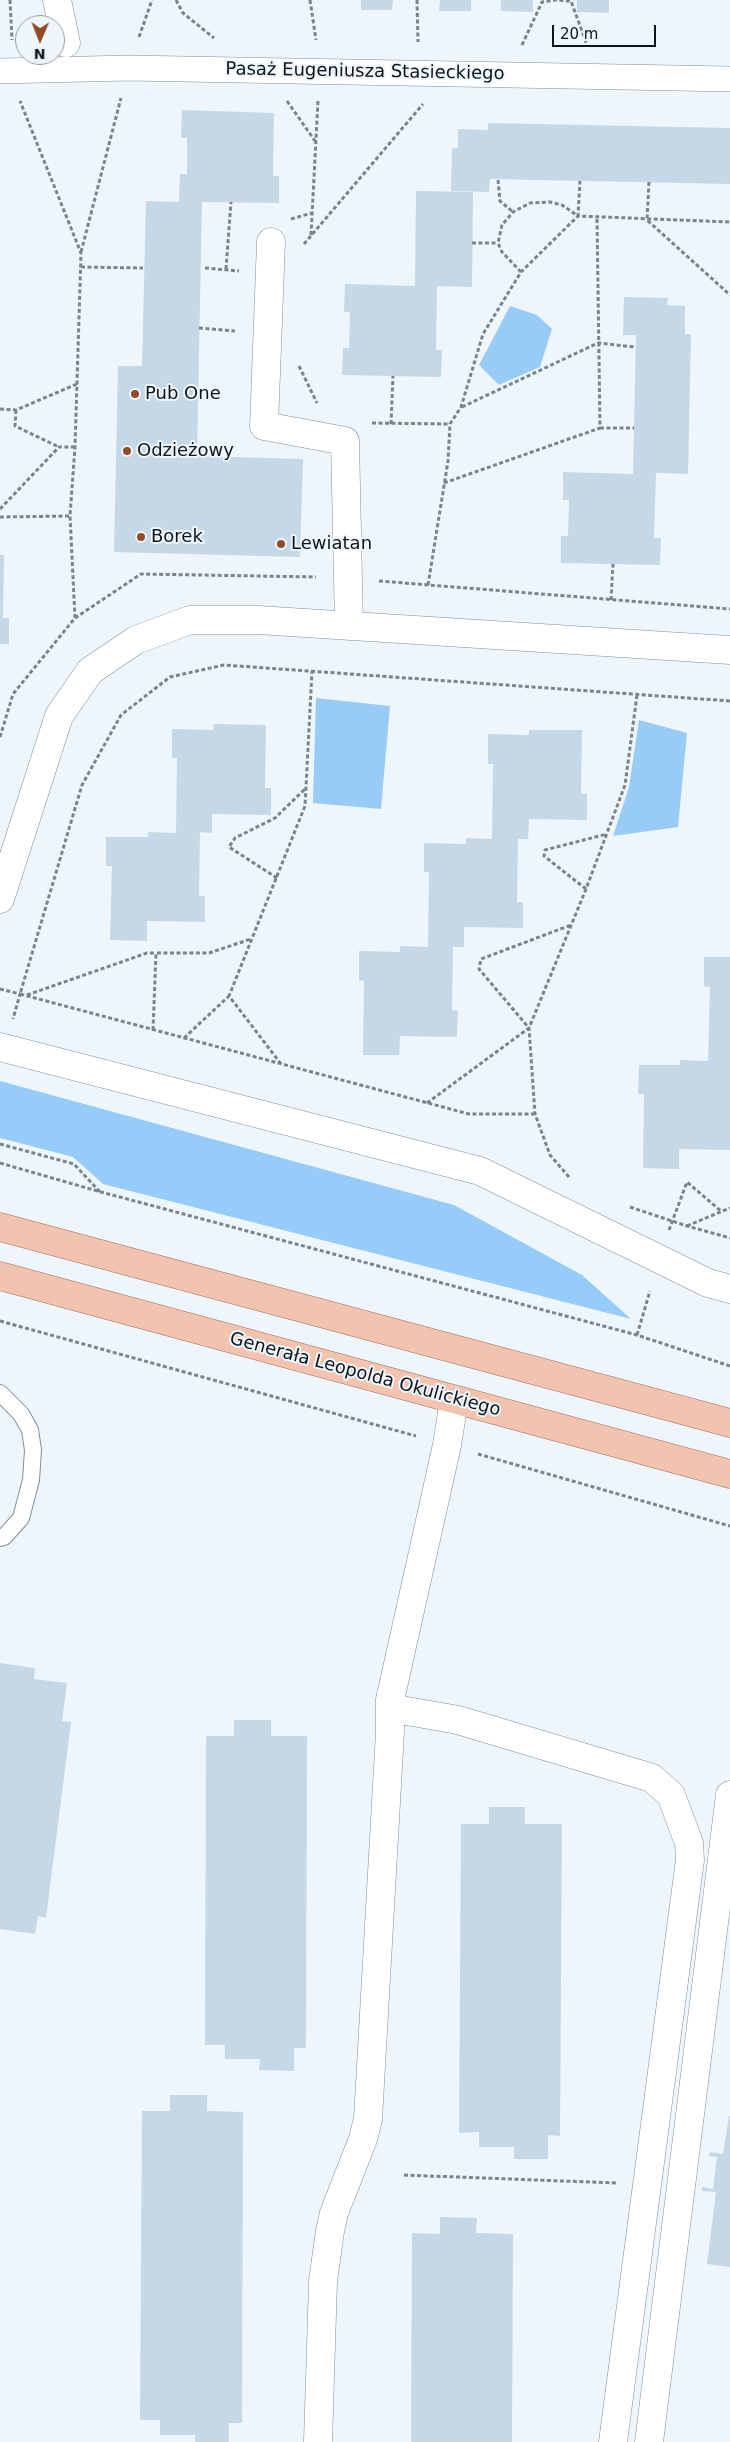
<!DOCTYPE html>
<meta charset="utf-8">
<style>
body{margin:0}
#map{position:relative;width:730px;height:2442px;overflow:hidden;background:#eef6fc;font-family:"DejaVu Sans",sans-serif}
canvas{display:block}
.north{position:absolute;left:15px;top:15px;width:50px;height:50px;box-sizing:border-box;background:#eef6fc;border:1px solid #949ca2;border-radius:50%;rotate:181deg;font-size:14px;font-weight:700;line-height:20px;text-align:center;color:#0e151a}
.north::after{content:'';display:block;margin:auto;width:18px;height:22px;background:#924b27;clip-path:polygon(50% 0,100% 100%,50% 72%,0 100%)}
.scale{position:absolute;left:552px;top:25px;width:104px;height:22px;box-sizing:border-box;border:2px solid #0e151a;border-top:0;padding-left:6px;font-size:15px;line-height:18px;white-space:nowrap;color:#0e151a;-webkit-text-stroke:4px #eef6fc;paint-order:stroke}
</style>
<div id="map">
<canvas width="730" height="2442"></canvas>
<div class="north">N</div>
<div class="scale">20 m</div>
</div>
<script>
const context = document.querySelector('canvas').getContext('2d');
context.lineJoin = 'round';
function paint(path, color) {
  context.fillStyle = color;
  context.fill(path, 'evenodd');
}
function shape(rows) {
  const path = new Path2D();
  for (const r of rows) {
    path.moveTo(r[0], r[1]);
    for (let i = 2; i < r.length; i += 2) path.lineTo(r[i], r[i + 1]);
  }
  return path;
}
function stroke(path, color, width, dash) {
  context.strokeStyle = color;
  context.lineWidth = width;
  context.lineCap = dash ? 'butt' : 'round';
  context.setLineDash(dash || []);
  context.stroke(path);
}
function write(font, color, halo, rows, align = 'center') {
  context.font = font + ' "DejaVu Sans",sans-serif';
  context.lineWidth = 4;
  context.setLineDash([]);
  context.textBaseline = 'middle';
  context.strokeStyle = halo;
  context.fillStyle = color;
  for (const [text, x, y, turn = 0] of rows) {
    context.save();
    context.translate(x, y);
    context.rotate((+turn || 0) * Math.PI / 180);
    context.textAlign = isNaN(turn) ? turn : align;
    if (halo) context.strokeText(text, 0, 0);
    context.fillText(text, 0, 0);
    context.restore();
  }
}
paint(shape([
 [510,306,537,315,552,329,540,367,499,385,479,365],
 [316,698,390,706,381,809,313,803],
 [639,720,687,733,678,827,613,836,629,787]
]), '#98ccf7');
paint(shape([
 [0,1081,454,1205,582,1275,631,1319,103,1184,73,1157,0,1138]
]), '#95ccf9');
paint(shape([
 [361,0,393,0,392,10,361,10],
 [440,0,471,0,471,11,439,11],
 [501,0,533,0,533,12,501,11],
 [577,0,609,0,609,13,577,12],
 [182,110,274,113,273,176,279,176,279,203,202,202,197,456,303,459,300,557,114,552,118,366,142,366,146,201,179,202,180,174,187,174,187,138,181,138],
 [488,123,730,128,730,184,490,179,489,192,451,191,452,148,458,148,458,129,488,130],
 [416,191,473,192,472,287,437,286,436,350,442,350,441,377,342,375,343,348,349,348,350,312,344,312,345,284,415,286],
 [624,297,668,298,667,305,685,306,685,334,691,334,688,474,656,473,654,538,661,538,660,565,561,563,561,536,568,536,569,500,563,500,563,472,633,474,636,335,623,335],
 [0,555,4,555,3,618,9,618,9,644,0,644],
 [214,724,266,725,265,788,271,788,271,815,212,814,212,833,200,832,199,896,205,896,205,922,147,921,147,941,110,940,112,866,106,866,106,837,148,837,148,832,176,833,177,758,172,758,172,729,213,730],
 [529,730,582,730,581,794,587,794,587,820,529,819,528,839,518,839,517,902,523,902,523,928,464,927,464,947,453,947,452,1010,458,1011,457,1037,400,1036,399,1055,363,1055,364,981,359,980,359,951,400,952,400,946,428,947,429,872,424,872,424,843,466,844,466,838,492,839,493,764,488,764,488,734,529,735],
 [704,957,730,957,730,1150,679,1149,679,1169,643,1168,644,1094,638,1094,639,1065,680,1065,680,1060,708,1061,710,987,704,986],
 [0,1663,35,1668,34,1679,67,1683,62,1721,71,1722,46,1918,38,1916,35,1934,0,1929],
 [234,1720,271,1720,271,1736,307,1736,306,2048,294,2048,294,2071,259,2070,260,2059,225,2059,225,2045,205,2045,206,1736,234,1736],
 [489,1807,525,1807,525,1824,562,1824,560,2136,548,2135,548,2159,514,2159,514,2147,479,2147,479,2132,459,2133,461,1824,489,1824],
 [170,2095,207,2095,207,2111,243,2112,242,2423,229,2423,229,2442,195,2442,195,2435,160,2435,160,2420,140,2420,142,2111,170,2111],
 [729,2116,730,2116,730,2267,707,2264,716,2192,702,2191,702,2187,713,2189,717,2157,709,2156,710,2152,723,2154],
 [440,2217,477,2218,476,2233,513,2234,512,2442,411,2442,412,2233,440,2234]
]), '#c5d8e7');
const service = shape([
 [0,1393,21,1414,30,1430,33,1450,31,1480,21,1518,4,1537,0,1538]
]);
const pedestrian = shape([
 [0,71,129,68,730,79]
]);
const minor = shape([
 [57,0,66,43],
 [271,242,264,426,345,441,349,626],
 [0,899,59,716,90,671,136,640,190,620,258,620,730,650],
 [0,1047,480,1171,708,1283,730,1289],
 [390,1708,458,1720,652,1778,671,1795,689,1843,690,1860,613,2442],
 [318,2442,323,2281,330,2231,334,2213,363,2139,368,2119,390,1732,390,1700,447,1445,454,1401],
 [649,2442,730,1795]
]);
const primary = shape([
 [0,1227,730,1423],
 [0,1276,730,1474]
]);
stroke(service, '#7e8f9e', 18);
stroke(pedestrian, '#7e8f9e', 26);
stroke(minor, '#7e8f9e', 29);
stroke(primary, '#9c6c57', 29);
stroke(shape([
 [10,0,12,40],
 [176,0,183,13,214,38],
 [310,0,316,40],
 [417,0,418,42],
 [139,37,152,0],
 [522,45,542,2,555,0,571,1,587,45],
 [287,101,315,141],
 [498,180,500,201,513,212],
 [649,182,647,220,730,295],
 [291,219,312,213],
 [311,235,318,101],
 [472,243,498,243],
 [304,244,423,104],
 [81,252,121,98],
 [81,267,143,268],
 [205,268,239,271],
 [226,269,231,202],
 [521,272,502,252,498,243,502,225,513,212,530,203,550,202,562,205,578,216,580,181],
 [199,328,235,331],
 [299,366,317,403],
 [462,407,598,343,635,347],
 [0,409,16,410,77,384],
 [16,410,15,426,59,447],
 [372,423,450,424],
 [391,424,393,376],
 [600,428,634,428],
 [444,483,600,428,597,217],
 [0,509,59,447,75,447],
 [0,517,70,516],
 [379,581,730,609],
 [428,585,448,461,450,424,461,407,483,334,521,272,578,216,730,222],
 [611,600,613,564],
 [75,618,141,574,316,577],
 [0,737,13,694,75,618,70,516,75,447,81,253,20,101],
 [277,878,229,847,235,838,275,818,305,789],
 [586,889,544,856,545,850,607,834],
 [0,989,20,994,13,1019],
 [27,995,147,953,156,953],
 [153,1030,156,953,209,953,251,939],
 [184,1038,229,996],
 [281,1064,229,996,305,806,312,671],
 [427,1103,529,1028,479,969,481,959,571,925],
 [535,1114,469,1114,20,994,82,785,121,715,170,677,224,665,730,701],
 [0,1144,74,1164,100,1192],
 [0,1163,101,1192,637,1335,730,1366],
 [569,1177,550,1155,535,1114,529,1028,586,889,625,785,637,695],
 [630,1207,687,1226,730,1238],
 [687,1226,730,1208],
 [669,1230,687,1182,722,1212],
 [0,1321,416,1436],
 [637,1335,650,1291],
 [478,1454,730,1526],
 [404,2175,616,2183]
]), '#7c8389', 3, [4, 2.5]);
stroke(service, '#fff', 16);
stroke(pedestrian, '#fff', 25);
stroke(minor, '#fff', 28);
stroke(primary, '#f2c3ae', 28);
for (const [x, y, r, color] of [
 [135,394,5,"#924b27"],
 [127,451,5,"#924b27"],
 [141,537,5,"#924b27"],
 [281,544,5,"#924b27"]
]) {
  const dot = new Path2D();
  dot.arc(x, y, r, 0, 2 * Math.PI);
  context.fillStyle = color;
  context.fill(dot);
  stroke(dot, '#eef6fc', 2);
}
write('18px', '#0e151a', '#eef6fc', [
 ["Pasaż Eugeniusza Stasieckiego",365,72,1],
 ["Generała Leopolda Okulickiego",365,1375,15]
]);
write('18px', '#0e151a', '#eef6fc', [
 ["Pub One",145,394],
 ["Odzieżowy",137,451],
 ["Borek",151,537],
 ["Lewiatan",291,544]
], 'left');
</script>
